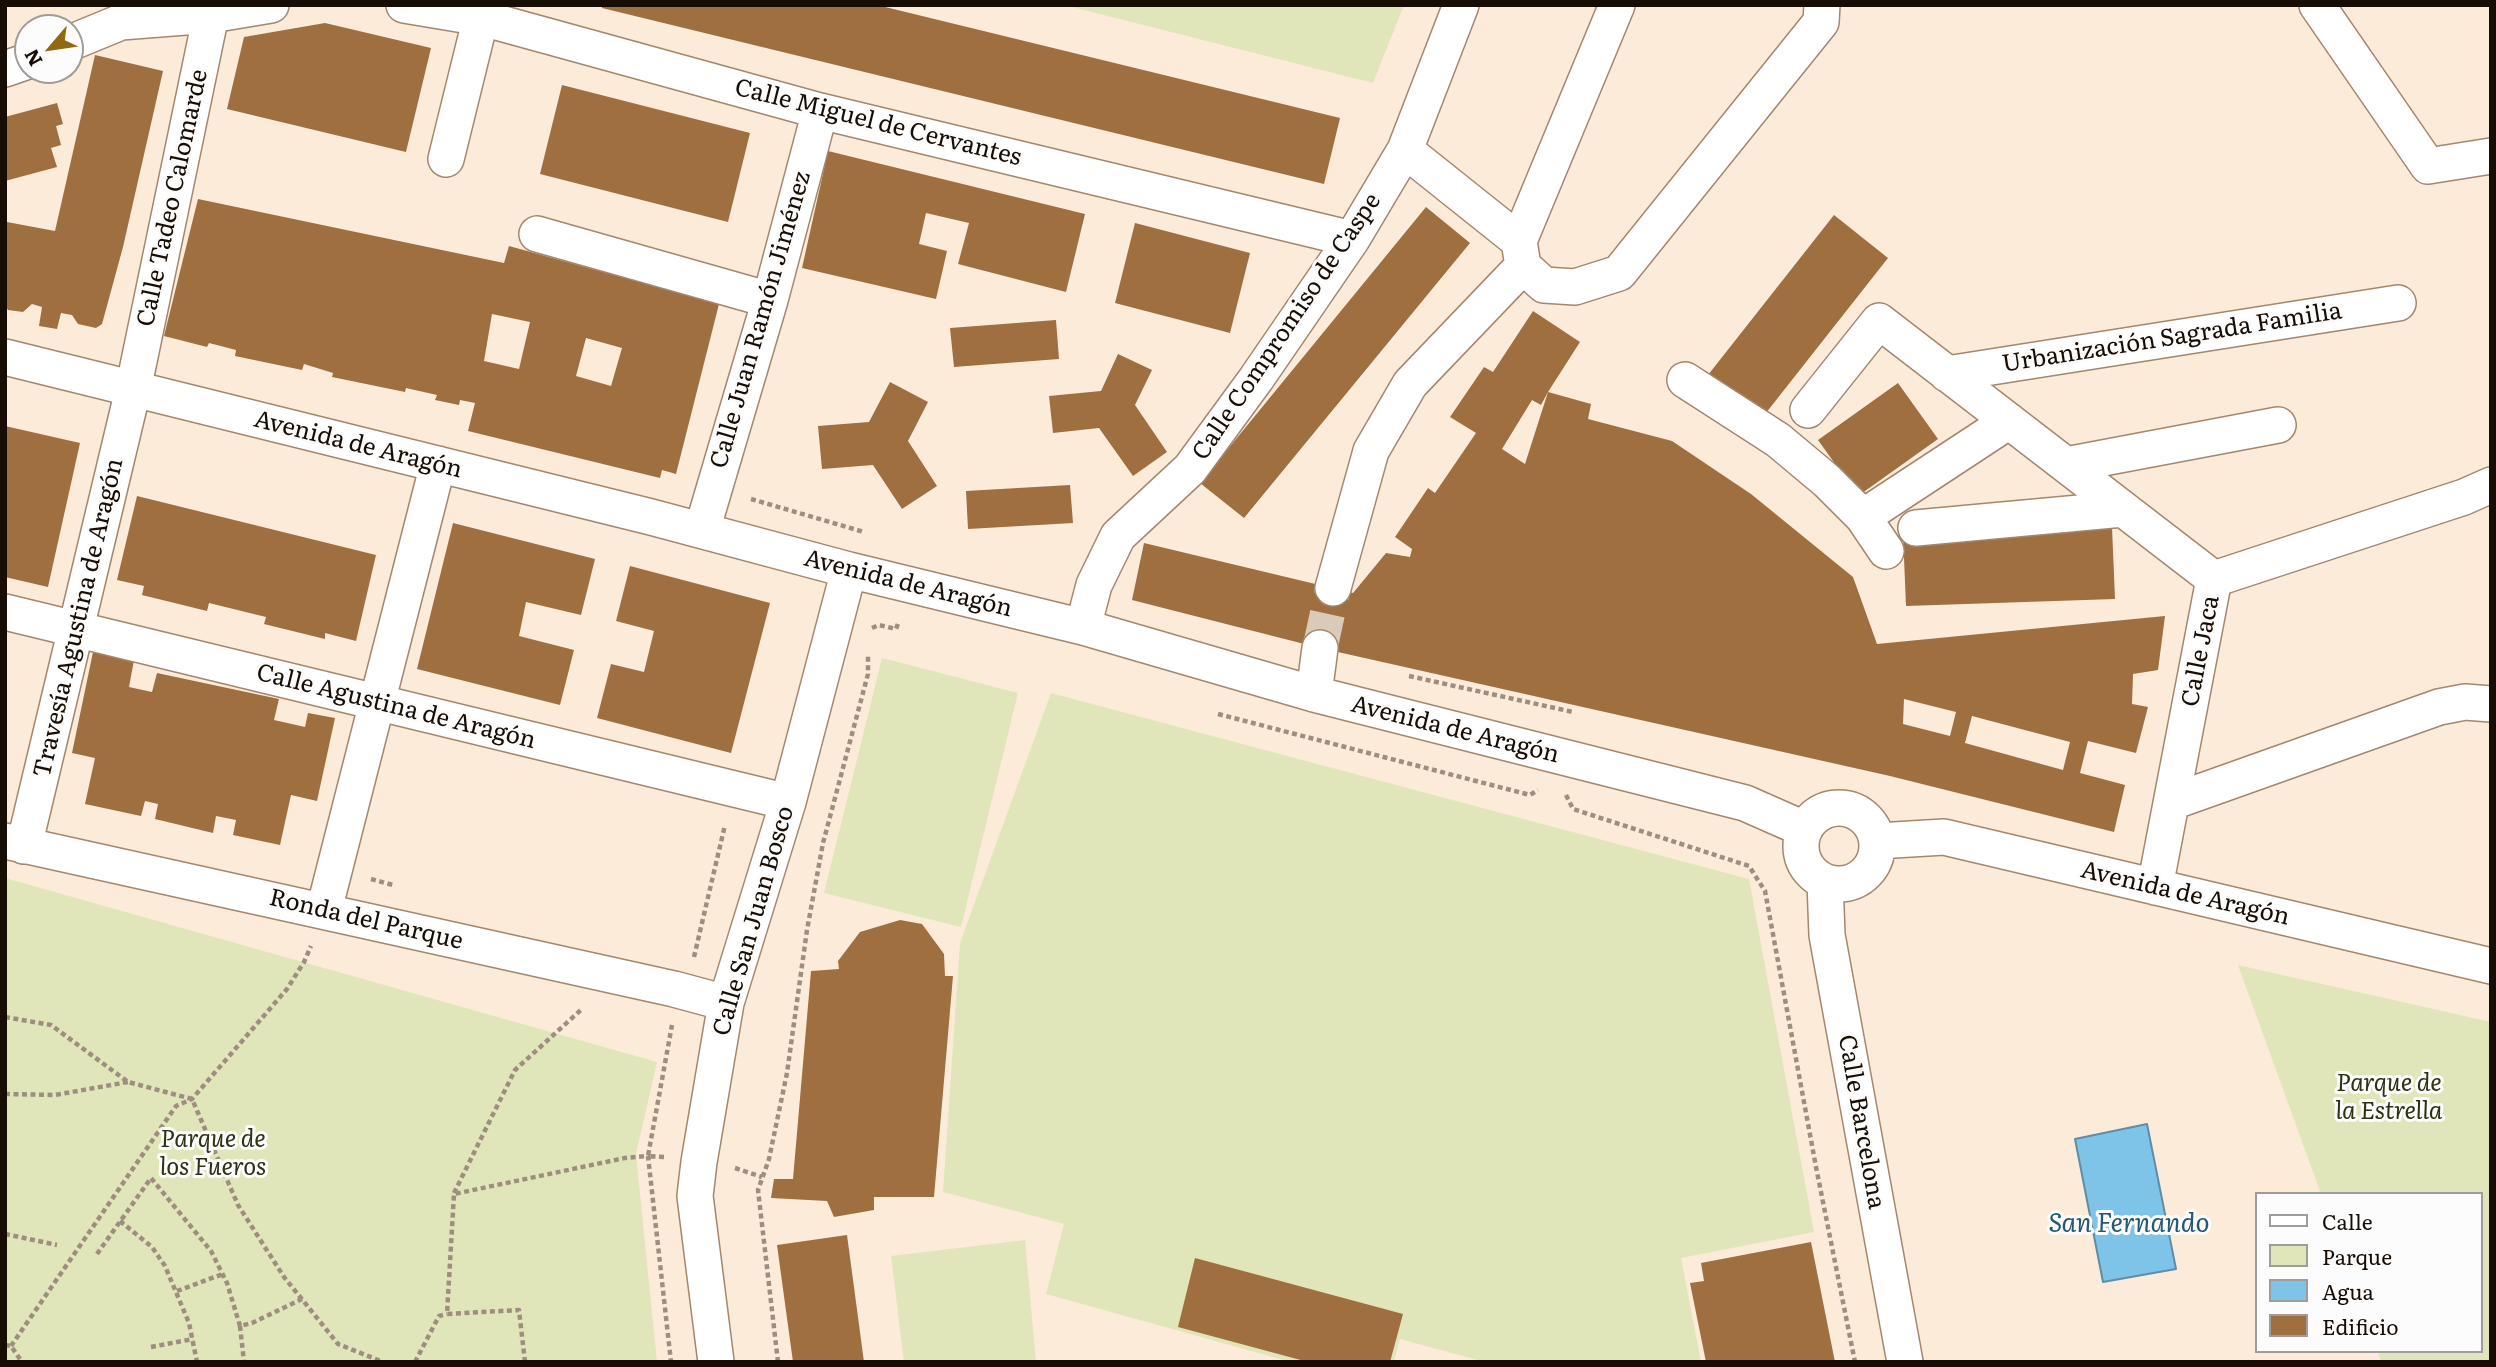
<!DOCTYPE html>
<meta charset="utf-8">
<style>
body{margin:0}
#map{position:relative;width:2496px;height:1367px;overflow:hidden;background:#fdebda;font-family:Literata,serif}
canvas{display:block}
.frame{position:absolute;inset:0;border:7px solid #170d04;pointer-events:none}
.legend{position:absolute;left:2255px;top:1192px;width:228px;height:161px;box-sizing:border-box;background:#fcfcfc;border:2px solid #a09c99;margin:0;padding:9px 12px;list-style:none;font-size:21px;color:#170d04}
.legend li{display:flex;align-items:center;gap:14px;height:35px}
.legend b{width:35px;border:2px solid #a09c99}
.north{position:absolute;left:14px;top:14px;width:70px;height:70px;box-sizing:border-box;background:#fcfcfc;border:2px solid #a09c99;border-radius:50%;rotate:241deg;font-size:19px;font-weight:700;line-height:28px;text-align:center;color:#170d04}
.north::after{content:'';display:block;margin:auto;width:24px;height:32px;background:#916911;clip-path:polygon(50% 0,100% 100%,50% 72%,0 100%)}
</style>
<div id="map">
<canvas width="2496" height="1367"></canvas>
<div class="frame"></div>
<ul class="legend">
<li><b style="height:9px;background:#fff"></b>Calle</li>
<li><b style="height:19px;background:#e1e5ba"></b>Parque</li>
<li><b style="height:19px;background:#7ec4e9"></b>Agua</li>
<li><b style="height:19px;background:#9f6f40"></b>Edificio</li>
</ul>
<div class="north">N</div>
</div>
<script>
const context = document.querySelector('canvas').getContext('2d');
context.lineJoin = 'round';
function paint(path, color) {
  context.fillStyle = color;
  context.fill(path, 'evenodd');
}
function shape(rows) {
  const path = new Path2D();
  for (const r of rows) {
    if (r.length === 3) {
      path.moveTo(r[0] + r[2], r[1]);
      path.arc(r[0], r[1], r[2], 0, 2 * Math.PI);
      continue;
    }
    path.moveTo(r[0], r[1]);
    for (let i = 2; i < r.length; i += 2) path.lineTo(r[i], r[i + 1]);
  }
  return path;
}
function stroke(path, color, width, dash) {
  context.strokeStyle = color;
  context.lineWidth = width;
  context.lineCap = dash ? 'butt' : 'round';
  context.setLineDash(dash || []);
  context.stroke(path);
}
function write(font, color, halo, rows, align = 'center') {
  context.font = font + ' Literata,serif';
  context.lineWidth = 6;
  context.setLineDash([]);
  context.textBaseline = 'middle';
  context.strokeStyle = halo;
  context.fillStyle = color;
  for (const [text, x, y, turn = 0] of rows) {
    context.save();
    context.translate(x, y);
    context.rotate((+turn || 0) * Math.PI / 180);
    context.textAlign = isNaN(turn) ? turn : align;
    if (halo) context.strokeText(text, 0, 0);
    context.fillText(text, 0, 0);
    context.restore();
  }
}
paint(shape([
 [1064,5,1404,5,1373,83],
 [882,658,1018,693,961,927,824,893],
 [1051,693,1749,879,1814,1232,1681,1258,1701,1362,1485,1362,1400,1339,1394,1362,1291,1362,1046,1294,1064,1224,943,1192,960,943],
 [5,878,657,1062,636,1154,657,1362,5,1362],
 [2238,965,2491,1022,2491,1362,2381,1362,2378,1351,2480,1351,2480,1194,2321,1194],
 [1025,1240,1036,1362,904,1362,891,1256]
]), '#e1e5ba');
const water = shape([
 [2147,1124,2176,1269,2103,1282,2075,1139,2147,1124]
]);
paint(water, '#7ec4e9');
stroke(water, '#5f8da4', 2);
paint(shape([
 [602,5,877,5,1340,118,1324,184,602,8],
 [325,23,431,48,406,152,227,109,244,37],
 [95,55,163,71,123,247,102,324,96,328,78,324,72,315,61,313,57,329,39,326,42,307,32,304,23,312,8,310,5,305,5,232,7,222,55,231],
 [562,85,750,133,728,222,540,174],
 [57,103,63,124,56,126,61,145,51,148,57,167,5,181,5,117],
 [828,151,1085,214,1066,292,958,264,969,223,926,213,919,244,947,251,936,299,802,268],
 [198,199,504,263,509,246,719,304,676,474,662,470,660,478,468,431,475,403,460,400,459,405,435,400,437,395,406,388,405,392,332,377,333,373,304,364,302,370,235,356,236,350,209,343,207,347,164,336],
 [492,314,530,322,519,369,484,361],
 [586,338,622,348,611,386,576,376],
 [1426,207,1470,243,1244,518,1200,483],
 [1834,215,1888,258,1762,418,1708,375],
 [1135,223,1250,253,1230,333,1115,303],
 [1533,311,1580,342,1548,392,1591,404,1588,419,1672,441,1751,494,1853,577,1877,644,2165,616,2158,670,2133,674,2132,704,2148,707,2136,753,2088,741,2080,773,2125,785,2114,832,1890,776,1320,648,1132,600,1144,543,1353,593,1386,553,1410,557,1412,549,1395,537,1428,488,1435,493,1476,433,1450,417,1484,367,1493,372],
 [1548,392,1525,464,1502,449,1532,400,1541,405],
 [1904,699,1956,712,1950,736,1903,724],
 [1972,716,2070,742,2063,770,1965,743],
 [1056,320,1059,359,954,367,950,328],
 [1118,354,1152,370,1135,405,1167,452,1133,476,1099,428,1053,433,1049,396,1101,391],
 [890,382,928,402,908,441,937,486,902,509,873,465,822,469,818,426,869,422],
 [1898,383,1938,439,1858,496,1818,440],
 [5,426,80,443,48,587,5,577],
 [1070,485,1073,523,968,529,966,491],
 [137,496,376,555,356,641,325,633,325,639,264,624,266,617,209,603,207,611,142,595,144,586,117,580],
 [453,523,595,559,581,615,526,602,519,636,574,650,560,705,417,669],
 [2112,527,2115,599,1906,606,1903,534],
 [630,566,770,603,731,753,597,718,611,664,644,672,654,631,616,621],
 [93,652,134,660,129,687,152,692,157,673,279,699,274,720,305,727,308,713,335,718,317,801,291,795,280,845,233,835,236,820,216,816,213,833,155,819,158,804,145,801,141,816,85,804,95,758,72,753],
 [900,920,922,924,944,954,945,976,953,976,934,1197,874,1197,874,1210,834,1217,827,1201,771,1198,774,1179,793,1179,811,971,839,969,838,961,860,932],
 [847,1235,864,1362,793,1362,777,1245],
 [1811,1242,1835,1362,1706,1362,1690,1283,1704,1281,1701,1263],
 [1195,1258,1403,1314,1390,1362,1308,1362,1178,1327]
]), '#9f6f40');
stroke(shape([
 [1320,648,1333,588]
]), '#dacaba', 35, [35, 18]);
const street = shape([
 [404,5,482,18,820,111,1352,239],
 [1617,5,1519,241,1523,266,1544,285,1575,287,1619,273,1821,22,1822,5],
 [2317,5,2428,166,2491,156],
 [70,43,121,22,211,15,271,5],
 [5,69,28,61],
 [1405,150,1519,241],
 [446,159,484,5],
 [537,234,770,300],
 [5,357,651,517,849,570,1083,627,1314,694,1745,803,1804,829],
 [1947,374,2398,303],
 [1685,380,1778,440,1827,481,1863,517,1886,551],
 [1808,410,1879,321,2214,579],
 [2066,465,2278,425],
 [1863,517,2009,421],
 [1916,528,2123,509],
 [702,530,770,300,820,111],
 [1333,588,1371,451,1410,384,1523,266],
 [5,612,788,802],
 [1083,627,1094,585,1118,536,1190,469,1256,379,1352,239,1405,150,1461,5],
 [1314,694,1320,648],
 [2172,802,2439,707,2465,702,2491,704],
 [1839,846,38],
 [5,841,674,989,726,1003],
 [1877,841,1944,837,2491,966],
 [24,846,133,390,213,5],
 [1825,882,1827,935,1905,1362],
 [2155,887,2214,579,2464,497,2491,485],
 [324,910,438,464],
 [716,1362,695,1196,699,1162,726,1003,788,802,849,570]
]);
stroke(street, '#a3876e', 38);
stroke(shape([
 [751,499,864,532],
 [872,628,879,625,896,629,899,621],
 [1409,676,1573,712],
 [1218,714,1530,795,1538,790],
 [1566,795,1573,809,1749,866,1765,891,1816,1167,1855,1362],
 [371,879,393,885],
 [694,957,725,825],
 [5,1017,51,1025,128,1082,192,1099,238,1205,284,1277,338,1344,383,1362],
 [5,1094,55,1095,128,1082],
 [664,1157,648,1156,672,1025],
 [735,1168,762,1177],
 [454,1193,515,1070,583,1008],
 [120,1221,152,1247,165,1266,189,1323,197,1362],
 [5,1234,57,1245],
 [97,1254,151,1178,211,1251,227,1283,240,1326,252,1323,302,1299],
 [177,1291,223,1274],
 [240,1326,244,1362],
 [5,1345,11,1346,22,1362],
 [11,1346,176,1106,192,1099,287,989,304,962,311,946],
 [151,1347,193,1339],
 [415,1362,439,1316,447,1314],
 [525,1362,519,1310,447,1314,454,1194,625,1158,648,1156,671,1362],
 [778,1362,758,1190,769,1159,787,1073,807,930,823,843,868,674,868,655]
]), '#9d8e80', 4.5, [5, 3.5]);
stroke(street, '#fff', 35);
write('24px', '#170d04', '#fcfcfc', [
 ["Calle Miguel de Cervantes",878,123,14],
 ["Calle Tadeo Calomarde",173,198,-78],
 ["Calle Juan Ramón Jiménez",761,320,-74],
 ["Calle Compromiso de Caspe",1287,327,-56],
 ["Urbanización Sagrada Familia",2172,338,-9],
 ["Avenida de Aragón",358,445,14],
 ["Avenida de Aragón",908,584,14],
 ["Travesía Agustina de Aragón",79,618,-77],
 ["Calle Jaca",2201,651,-79],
 ["Calle Agustina de Aragón",396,707,14],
 ["Avenida de Aragón",1455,730,14],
 ["Avenida de Aragón",2185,894,13],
 ["Ronda del Parque",366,920,13],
 ["Calle San Juan Bosco",754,921,-74],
 ["Calle Barcelona",1861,1122,80]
]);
write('italic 24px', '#2f3113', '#fcfcfc', [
 ["Parque de",2389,1084],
 ["la Estrella",2389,1112],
 ["Parque de",213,1140],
 ["los Fueros",213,1168]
]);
write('italic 26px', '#235973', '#fcfcfc', [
 ["San Fernando",2129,1224]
]);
</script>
